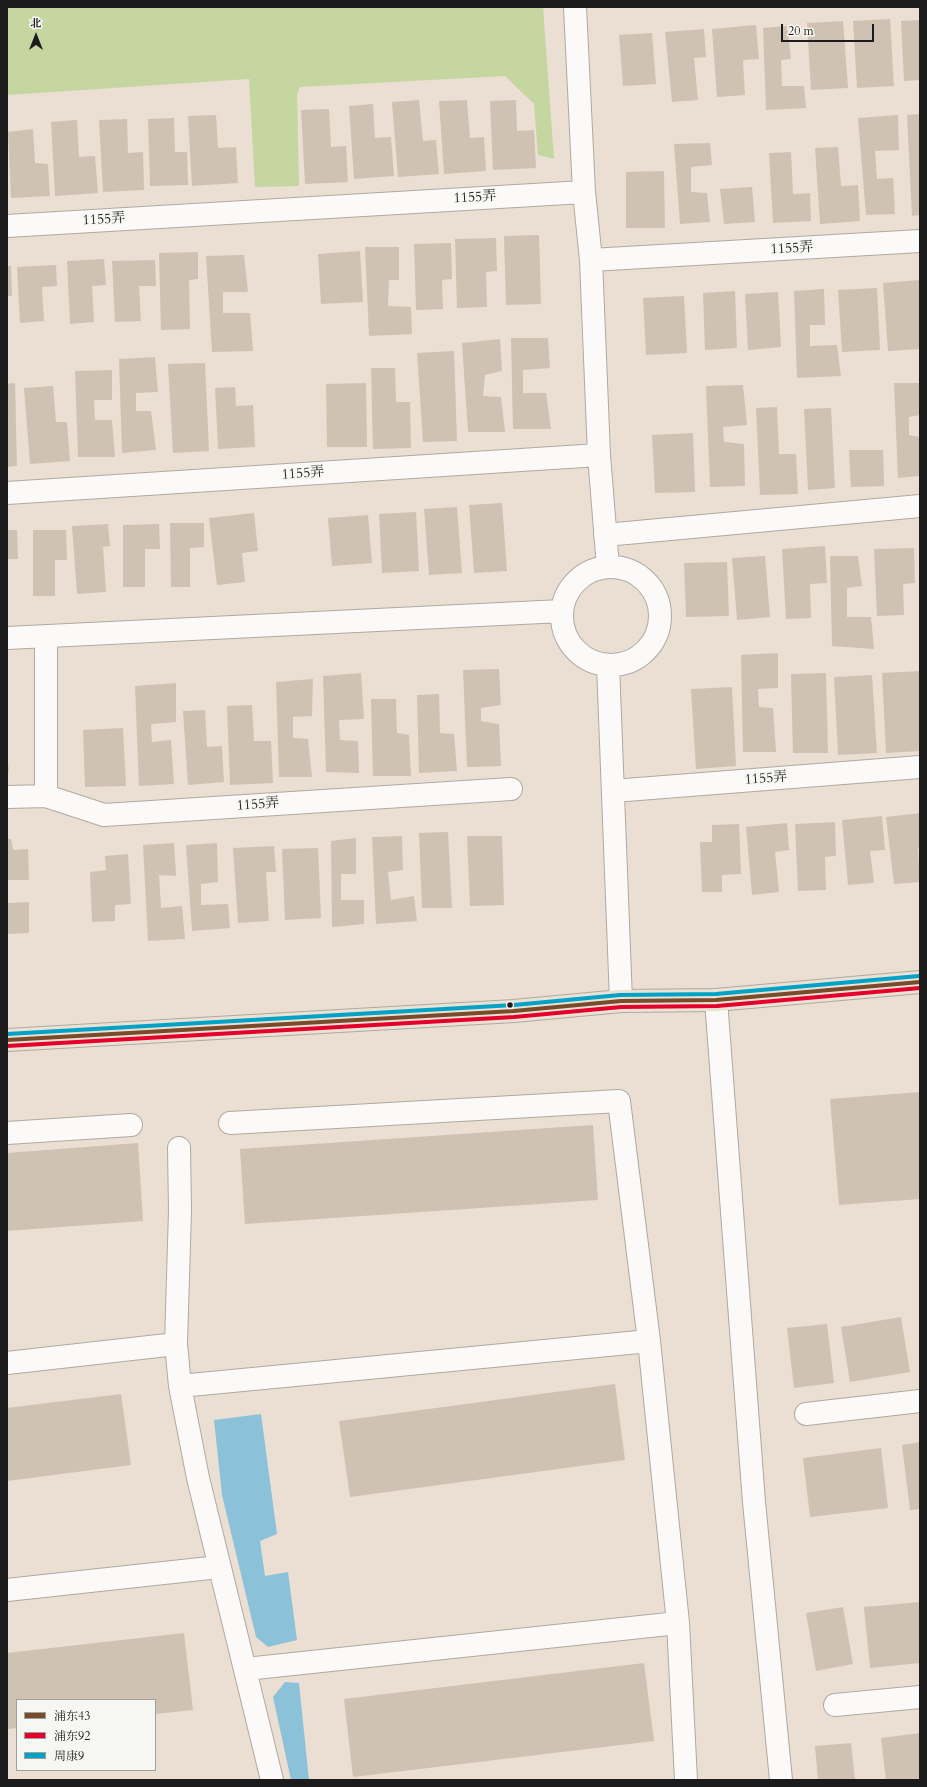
<!DOCTYPE html>
<meta charset="utf-8">
<style>
body{margin:0}
#map{position:relative;width:927px;height:1787px;overflow:hidden;background:#eadfd2;font-family:Cardo,"Noto Serif SC",serif}
canvas{display:block}
.frame{position:absolute;inset:0;border:8px solid #1c1c1c;pointer-events:none}
.legend{position:absolute;left:16px;top:1699px;width:140px;height:72px;box-sizing:border-box;background:#f6f6f2;border:1px solid #9f9f9c;margin:0;padding:5px 7px;list-style:none;font-size:12px;color:#1c1c1c}
.legend li{display:flex;align-items:center;gap:8px;height:20px}
.legend b{width:20px;border:1px solid #9f9f9c}
.north{position:absolute;left:16px;top:16px;width:40px;height:40px;-webkit-text-stroke:3px #f6f6f2;paint-order:stroke;rotate:0deg;font-size:11px;font-weight:700;line-height:16px;text-align:center;color:#1c1c1c}
.north::after{content:'';display:block;margin:auto;width:14px;height:18px;background:#1c1c1c;clip-path:polygon(50% 0,100% 100%,50% 72%,0 100%)}
.scale{position:absolute;left:781px;top:24px;width:93px;height:18px;box-sizing:border-box;border:2px solid #1c1c1c;border-top:0;padding-left:5px;font-size:12px;line-height:14px;white-space:nowrap;color:#1c1c1c;-webkit-text-stroke:3px #f6f6f2;paint-order:stroke}
</style>
<div id="map">
<canvas width="927" height="1787"></canvas>
<div class="frame"></div>
<ul class="legend">
<li><b style="height:5px;background:#7a4b2a"></b>浦东43</li>
<li><b style="height:5px;background:#e4002b"></b>浦东92</li>
<li><b style="height:5px;background:#01a2c5"></b>周康9</li>
</ul>
<div class="north">北</div>
<div class="scale">20 m</div>
</div>
<script>
const context = document.querySelector('canvas').getContext('2d');
context.lineJoin = 'round';
function paint(path, color) {
  context.fillStyle = color;
  context.fill(path, 'evenodd');
}
function shape(rows) {
  const path = new Path2D();
  for (const r of rows) {
    if (r.length === 3) {
      path.moveTo(r[0] + r[2], r[1]);
      path.arc(r[0], r[1], r[2], 0, 2 * Math.PI);
      continue;
    }
    path.moveTo(r[0], r[1]);
    for (let i = 2; i < r.length; i += 2) path.lineTo(r[i], r[i + 1]);
  }
  return path;
}
function stroke(path, color, width, dash) {
  context.strokeStyle = color;
  context.lineWidth = width;
  context.lineCap = dash ? 'butt' : 'round';
  context.setLineDash(dash || []);
  context.stroke(path);
}
function write(font, color, halo, rows, align = 'center') {
  context.font = font + ' Cardo,"Noto Serif SC",serif';
  context.lineWidth = 3.5;
  context.setLineDash([]);
  context.textBaseline = 'middle';
  context.strokeStyle = halo;
  context.fillStyle = color;
  for (const [text, x, y, turn = 0] of rows) {
    context.save();
    context.translate(x, y);
    context.rotate((+turn || 0) * Math.PI / 180);
    context.textAlign = isNaN(turn) ? turn : align;
    if (halo) context.strokeText(text, 0, 0);
    context.fillText(text, 0, 0);
    context.restore();
  }
}
paint(shape([
 [7,7,543,7,554,159,538,155,534,104,505,76,300,87,297,94,299,186,255,187,249,79,7,95]
]), '#c6d6a1');
paint(shape([
 [261,1414,277,1534,260,1541,265,1576,288,1572,297,1640,268,1647,256,1637,222,1495,214,1420],
 [285,1682,299,1683,309,1780,291,1780,273,1697]
]), '#8bc2da');
paint(shape([
 [890,19,894,86,857,88,853,21],
 [920,20,920,80,904,81,901,21],
 [843,21,848,88,811,90,807,23],
 [756,25,759,59,743,60,745,95,717,97,712,29],
 [787,26,791,59,781,60,782,86,804,86,806,108,766,110,763,28],
 [704,29,706,57,694,58,698,100,672,102,665,32],
 [652,33,656,84,623,86,619,35],
 [419,100,423,141,436,140,439,174,398,177,392,102],
 [467,100,470,138,484,137,486,171,444,174,439,101],
 [516,100,517,131,534,130,536,168,493,170,490,101],
 [373,104,375,138,391,137,394,176,354,179,349,106],
 [329,109,331,147,346,146,348,182,305,184,301,110],
 [920,114,920,215,912,216,907,115],
 [216,115,218,148,236,147,238,183,192,186,188,116],
 [898,115,899,150,875,151,877,179,893,178,895,214,866,215,858,118],
 [174,118,175,152,187,152,188,185,150,186,148,119],
 [127,119,128,153,143,152,144,190,103,192,99,120],
 [77,120,79,157,95,156,98,193,55,196,51,122],
 [33,129,35,163,48,164,50,196,11,198,8,132],
 [710,143,712,165,691,167,691,192,707,193,710,222,680,224,674,144],
 [838,147,841,186,858,185,860,221,820,224,815,148],
 [791,152,793,194,810,193,811,221,773,223,769,153],
 [664,171,665,228,626,228,626,172],
 [752,187,755,222,724,224,720,189],
 [539,235,541,304,506,305,504,236],
 [496,238,497,271,486,272,487,307,457,308,455,239],
 [451,243,452,279,442,280,443,309,416,310,414,244],
 [365,247,399,247,399,280,389,280,388,306,411,307,412,334,369,336],
 [360,251,363,302,321,304,318,254],
 [198,252,198,279,189,280,190,329,161,330,159,253],
 [244,255,248,292,223,292,223,313,250,313,253,351,212,352,206,256],
 [104,259,106,285,92,286,94,322,70,324,67,261],
 [155,260,156,286,139,286,141,321,115,322,112,261],
 [56,265,57,286,42,287,44,321,20,323,17,267],
 [7,266,11,266,12,296,7,296],
 [919,280,920,349,888,351,883,283],
 [877,288,880,350,842,352,838,290],
 [824,289,825,325,810,325,810,346,837,345,841,376,797,378,794,291],
 [735,291,737,348,705,350,703,293],
 [778,292,781,347,748,350,745,294],
 [684,296,687,353,646,355,643,298],
 [511,338,548,338,550,368,523,370,523,393,546,393,551,429,513,429],
 [500,339,502,371,485,375,483,396,501,397,505,432,468,432,462,343],
 [454,351,457,441,423,442,417,353],
 [155,357,158,392,136,393,136,411,151,411,156,450,122,453,119,359],
 [205,363,209,451,173,453,168,364],
 [371,368,395,368,396,402,410,402,411,448,373,449],
 [112,370,112,400,94,400,95,420,112,420,115,457,78,457,75,371],
 [15,383,17,466,7,467,7,384],
 [366,383,367,447,327,447,326,384],
 [894,383,920,383,920,415,909,417,909,435,920,437,920,476,898,478],
 [743,385,747,425,723,427,724,442,744,444,745,486,710,487,706,386],
 [53,386,56,422,67,422,70,461,30,464,24,388],
 [235,387,236,406,253,405,255,447,218,449,215,388],
 [777,407,779,454,796,454,798,494,760,495,756,408],
 [831,408,835,488,808,490,804,409],
 [693,433,695,492,655,493,652,435],
 [849,450,883,450,884,486,851,487],
 [502,503,507,571,474,573,469,505],
 [457,507,462,573,429,575,424,509],
 [416,512,419,571,382,573,379,514],
 [254,513,258,551,242,553,245,582,217,585,209,518],
 [368,515,372,563,332,566,328,518],
 [170,523,204,523,204,547,190,548,190,587,171,587],
 [108,524,110,546,103,547,106,592,77,594,72,526],
 [159,524,160,549,145,549,145,587,123,587,123,525],
 [7,530,17,530,18,559,7,559],
 [33,530,66,530,67,560,55,560,55,596,33,596],
 [825,546,827,583,810,584,811,618,786,619,782,549],
 [914,548,915,583,903,584,904,615,877,616,874,549],
 [765,556,770,617,737,620,732,558],
 [830,556,858,556,862,586,847,588,847,617,871,617,874,649,832,646],
 [727,562,729,616,686,617,684,563],
 [778,653,778,688,758,689,759,707,773,708,776,752,743,752,741,655],
 [499,669,501,705,481,708,481,721,499,724,501,766,467,767,463,670],
 [920,671,920,751,886,753,882,673],
 [361,673,364,719,339,720,340,740,358,741,359,773,326,772,323,676],
 [826,673,828,753,793,753,791,674],
 [872,675,877,753,838,755,834,677],
 [313,679,312,716,293,717,293,738,308,739,312,777,279,777,276,682],
 [176,683,176,722,151,724,152,742,171,740,174,784,139,786,135,686],
 [732,687,736,766,696,769,691,689],
 [439,694,440,733,454,734,457,771,419,773,417,695],
 [371,699,396,699,397,733,409,735,411,776,373,776],
 [252,705,254,741,271,741,273,783,230,785,227,706],
 [205,710,207,747,222,746,224,782,188,785,183,711],
 [123,728,126,786,85,787,83,730],
 [7,754,9,772,7,773],
 [920,813,920,848,918,848,920,882,894,884,886,817],
 [882,816,885,850,870,851,874,883,848,885,842,820],
 [835,822,836,856,825,857,826,890,798,891,795,824],
 [787,823,789,850,775,852,779,892,752,895,746,827],
 [739,824,741,874,722,875,722,892,702,892,700,842,712,842,712,825],
 [448,832,452,908,422,908,419,833],
 [402,836,403,870,388,872,391,900,414,896,417,921,376,924,372,837],
 [467,836,502,836,504,905,470,906],
 [356,838,356,874,341,874,341,900,364,900,364,924,332,927,331,841],
 [7,839,11,839,13,850,28,849,29,880,7,880],
 [174,843,176,876,159,875,161,908,182,906,185,939,148,941,143,845],
 [217,843,218,882,201,884,201,905,228,904,230,928,192,931,186,845],
 [274,846,276,872,266,872,269,921,238,923,233,848],
 [318,848,321,918,285,920,282,849],
 [128,854,131,904,115,905,115,921,92,922,90,872,106,870,105,856],
 [29,902,29,933,7,934,7,903],
 [920,1092,920,1199,839,1205,830,1099],
 [593,1125,598,1200,245,1224,240,1149],
 [138,1143,143,1221,7,1231,7,1153],
 [901,1317,910,1372,850,1382,841,1327],
 [827,1324,834,1383,794,1388,787,1328],
 [615,1384,625,1460,350,1497,339,1421],
 [121,1394,131,1465,7,1481,7,1408],
 [920,1442,920,1509,910,1510,902,1445],
 [881,1448,888,1508,810,1517,803,1458],
 [920,1602,920,1663,870,1668,864,1607],
 [843,1607,853,1664,816,1671,806,1613],
 [184,1633,193,1710,155,1714,155,1700,17,1700,17,1728,7,1729,7,1653],
 [644,1663,654,1741,353,1777,344,1699],
 [920,1733,920,1780,886,1780,881,1738],
 [851,1743,855,1780,818,1780,815,1746]
]), '#d0c2b3');
const minor = shape([
 [575,7,584,192,591,260,599,455,608,567],
 [7,226,584,192],
 [591,260,920,241],
 [7,493,599,455],
 [605,535,920,506],
 [611,616,49],
 [7,638,562,611],
 [608,665,621,1001],
 [613,791,920,767],
 [46,796,46,636],
 [7,797,46,796,104,815,511,789],
 [716,1000,754,1502,781,1780],
 [230,1123,619,1101,649,1341,678,1623,686,1780],
 [7,1133,131,1125],
 [179,1148,180,1211,176,1344,180,1386,198,1478,272,1780],
 [7,1363,176,1344],
 [180,1386,649,1341],
 [806,1414,920,1401],
 [7,1590,219,1567],
 [246,1669,678,1623],
 [835,1705,920,1697]
]);
const major = shape([
 [7,1040,514,1011,621,1001,716,1000,920,982]
]);
stroke(minor, '#b0a9a1', 24);
stroke(major, '#b0a9a1', 24);
stroke(minor, '#fcfaf8', 22);
stroke(major, '#e9e2d5', 22);
stroke(shape([
 [7,1040,514,1011,621,1001,716,1000,920,982]
]), '#7a4b2a', 4);
stroke(shape([
 [7,1046,514,1017,621,1007,717,1006,920,988]
]), '#e4002b', 4);
stroke(shape([
 [7,1034,514,1005,620,995,716,994,919,976]
]), '#01a2c5', 4);
for (const [x, y, r, color] of [
 [510,1005,3.5,"#1c1c1c"]
]) {
  const dot = new Path2D();
  dot.arc(x, y, r, 0, 2 * Math.PI);
  context.fillStyle = color;
  context.fill(dot);
  stroke(dot, '#f6f6f2', 1.5);
}
write('14px', '#1c1c1c', '#f6f6f2', [
 ["1155弄",475,198,-3],
 ["1155弄",104,220,-3],
 ["1155弄",792,249,-3],
 ["1155弄",303,474,-4],
 ["1155弄",766,779,-4],
 ["1155弄",258,805,-4]
]);
</script>
